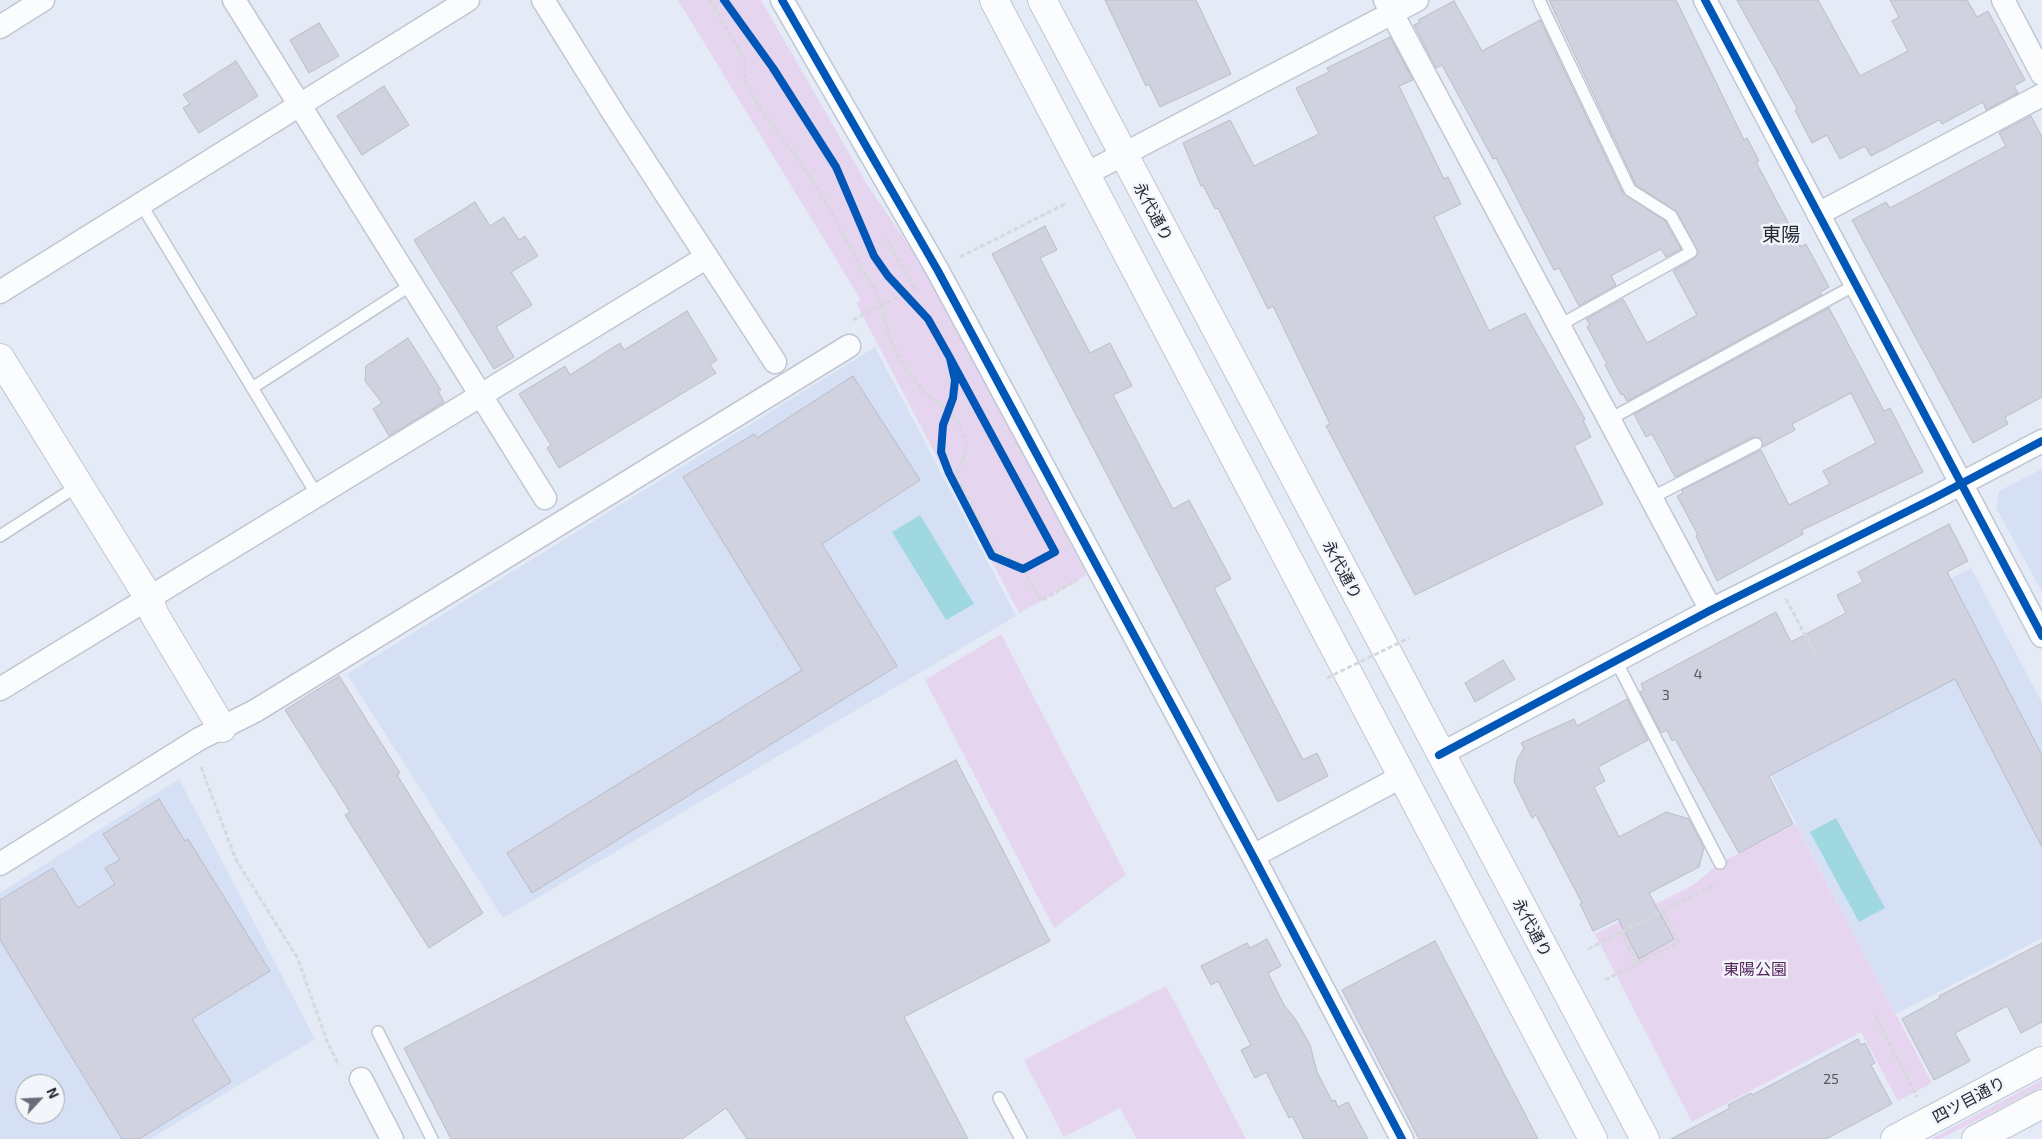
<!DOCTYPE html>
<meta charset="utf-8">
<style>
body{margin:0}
#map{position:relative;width:2042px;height:1139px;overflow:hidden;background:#e4eaf6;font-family:"Exo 2",sans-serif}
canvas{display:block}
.north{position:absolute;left:15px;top:1074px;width:50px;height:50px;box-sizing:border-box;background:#f2f5fa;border:1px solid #a0a4ab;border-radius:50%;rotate:65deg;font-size:14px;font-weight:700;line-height:20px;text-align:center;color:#252b35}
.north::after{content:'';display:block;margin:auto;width:18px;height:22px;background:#686e79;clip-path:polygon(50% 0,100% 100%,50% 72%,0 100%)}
</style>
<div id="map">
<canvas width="2042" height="1139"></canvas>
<div class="north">N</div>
</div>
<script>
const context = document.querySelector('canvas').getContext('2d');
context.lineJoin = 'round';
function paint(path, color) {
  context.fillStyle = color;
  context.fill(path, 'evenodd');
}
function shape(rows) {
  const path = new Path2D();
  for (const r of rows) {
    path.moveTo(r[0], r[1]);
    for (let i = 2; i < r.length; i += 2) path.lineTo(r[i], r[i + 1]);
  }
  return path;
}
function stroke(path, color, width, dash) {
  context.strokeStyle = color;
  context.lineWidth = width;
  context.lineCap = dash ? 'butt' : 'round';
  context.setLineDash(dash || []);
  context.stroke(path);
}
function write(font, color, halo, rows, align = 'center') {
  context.font = font + ' "Exo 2","Noto Sans JP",sans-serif';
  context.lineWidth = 5;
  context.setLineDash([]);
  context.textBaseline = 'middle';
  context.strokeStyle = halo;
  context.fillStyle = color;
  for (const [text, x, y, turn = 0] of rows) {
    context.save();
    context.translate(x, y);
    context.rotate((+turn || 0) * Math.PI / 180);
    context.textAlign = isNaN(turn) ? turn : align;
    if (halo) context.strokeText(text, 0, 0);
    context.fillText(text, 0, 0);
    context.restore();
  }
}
paint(shape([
 [875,347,1016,616,503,918,347,674],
 [2042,469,2042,592,1996,508,1999,491],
 [1971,568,2042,703,2042,938,1896,1014,1729,695],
 [179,779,315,1039,150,1139,0,1139,0,893],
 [25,1084,55,1084,55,1114,25,1114]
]), '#d6e0f4');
paint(shape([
 [678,0,761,0,868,186,927,272,1087,575,1019,613,856,303,861,300],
 [1001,634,1126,875,1054,928,925,680],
 [1796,824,1932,1083,1898,1101,1861,1032,1692,1122,1595,934,1692,886,1720,863],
 [1166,986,1246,1139,1137,1139,1120,1108,1064,1137,1024,1060],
 [2042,1080,2042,1087,1940,1139,1931,1139]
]), '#e5d5ef');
paint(shape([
 [920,515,974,604,946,620,892,532],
 [1836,818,1885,908,1859,922,1810,832]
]), '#9fd8e1');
const building = shape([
 [1105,0,1196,0,1231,74,1160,107,1149,84,1146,86,1105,0],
 [1549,0,1676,0,1744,140,1747,138,1759,161,1756,162,1801,247,1806,244,1829,287,1820,292,1822,295,1627,401,1623,394,1621,395,1605,365,1607,364,1587,327,1590,325,1586,319,1623,299,1647,343,1697,315,1673,271,1695,258,1698,252,1677,212,1636,185,1549,0],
 [1737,0,1818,0,1860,76,1908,51,1892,21,1899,17,1890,0,1967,0,1977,17,1988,11,2025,80,2014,86,2018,93,1986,110,1983,102,1942,124,1939,120,1871,156,1865,146,1840,159,1827,135,1812,143,1795,110,1797,108,1737,0],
 [1454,1,1482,51,1540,20,1623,193,1665,221,1681,249,1666,257,1661,249,1616,273,1611,276,1616,285,1579,306,1559,268,1554,270,1496,158,1493,159,1442,65,1436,68,1414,25,1420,22,1418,20,1454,1],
 [319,23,339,56,309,73,290,40,319,23],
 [1390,37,1413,80,1399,86,1444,179,1448,177,1461,204,1434,217,1489,331,1525,313,1585,419,1583,420,1591,437,1574,446,1603,504,1415,595,1326,426,1330,424,1273,306,1268,309,1218,208,1215,209,1203,185,1201,186,1183,143,1230,120,1254,166,1319,134,1296,88,1329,72,1327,68,1390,37],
 [236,61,258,96,199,133,183,108,190,104,183,95,236,61],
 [384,86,409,125,362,155,337,116,384,86],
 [2031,116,2042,137,2042,397,2005,417,2008,424,1973,443,1852,220,1886,202,1890,208,2006,146,1999,133,2031,116],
 [475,202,490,226,504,217,519,240,525,236,538,256,511,272,532,305,496,327,514,357,494,369,414,240,475,202],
 [1045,226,1057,250,1040,258,1090,353,1110,343,1132,386,1113,395,1173,509,1189,500,1231,579,1214,588,1303,760,1317,753,1328,776,1278,802,992,254,1045,226],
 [1829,308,1884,411,1890,408,1923,472,1802,530,1803,534,1717,581,1696,536,1698,535,1677,496,1683,493,1682,490,1761,450,1789,505,1830,484,1823,471,1876,443,1851,393,1792,424,1795,430,1763,447,1760,438,1753,437,1675,477,1652,434,1646,437,1634,414,1829,308],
 [687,311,717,360,710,365,716,373,559,468,547,448,551,445,519,394,565,366,570,375,620,343,624,350,687,311],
 [408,338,441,390,438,391,444,402,389,436,373,409,382,403,365,381,366,366,408,338],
 [853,376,920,480,822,544,897,666,532,893,507,853,802,670,683,477,754,434,757,438,853,376],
 [1949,524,1968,561,1947,572,2042,755,2042,847,1955,679,1769,776,1793,824,1739,853,1675,739,1672,741,1667,730,1661,733,1640,692,1644,690,1641,684,1776,612,1791,642,1846,613,1837,595,1863,582,1858,572,1949,524],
 [1503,660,1515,679,1475,702,1465,683,1503,660],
 [339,676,400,773,397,775,483,913,429,948,345,815,350,812,285,710,339,676],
 [1627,699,1648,740,1598,767,1605,781,1594,787,1619,837,1666,812,1689,819,1704,848,1699,867,1649,893,1674,939,1639,959,1618,919,1593,931,1580,904,1582,903,1536,815,1532,818,1514,781,1517,760,1524,748,1521,743,1574,719,1577,726,1627,699],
 [956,760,1050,941,904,1017,968,1139,747,1139,726,1108,682,1139,451,1139,404,1048,956,760],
 [159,799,185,841,188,839,270,971,192,1019,231,1082,139,1139,122,1139,0,940,0,900,53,868,78,908,115,884,105,868,120,860,103,834,159,799],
 [1267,939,1281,966,1268,973,1284,1005,1296,1020,1310,1045,1317,1072,1332,1101,1335,1100,1338,1107,1348,1102,1368,1139,1304,1139,1292,1116,1289,1118,1266,1072,1255,1078,1241,1050,1251,1045,1218,981,1211,985,1201,966,1247,943,1250,948,1267,939],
 [1435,941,1538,1139,1419,1139,1342,990,1435,941],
 [2042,943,2042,1022,2021,1033,2007,1006,1955,1033,1970,1061,1934,1080,1902,1019,1940,998,1939,996,2042,943],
 [1858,1039,1861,1045,1865,1043,1875,1063,1871,1065,1892,1104,1826,1139,1671,1139,1730,1108,1728,1105,1751,1093,1752,1095,1858,1039]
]);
paint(building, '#d0d2e0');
stroke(building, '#babbc6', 1);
const service = shape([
 [1539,0,1630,190,1671,216,1691,252,1560,325],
 [141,204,317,495],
 [252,388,411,285],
 [1610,419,1855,285],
 [1651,498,1756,444],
 [0,536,79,485],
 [1616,661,1720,863],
 [378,1032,432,1139],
 [999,1098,1021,1139]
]);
const minor = shape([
 [234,0,545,498],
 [543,0,614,114,775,362],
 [782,0,938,271,1253,856,1402,1139],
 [1385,0,1711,610],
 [1705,0,2042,636],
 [2003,0,2042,74],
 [0,27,43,0],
 [1086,174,1417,0],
 [1818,214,2042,95],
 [0,292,468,0],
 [0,689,707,257],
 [1439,755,1711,610,1934,498,2042,441],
 [1253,856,1401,777],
 [0,864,199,739,255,711,849,346],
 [361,1079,392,1139]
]);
const tertiary = shape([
 [0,358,149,598,154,614,222,728]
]);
const secondary = shape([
 [1895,1139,2042,1061],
 [1976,1139,2042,1104]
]);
const primary = shape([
 [994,0,1593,1139],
 [1042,0,1645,1139]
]);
stroke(service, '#c1c7d1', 14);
stroke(minor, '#c1c7d1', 25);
stroke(tertiary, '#c1c7d1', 30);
stroke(secondary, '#c1c7d1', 30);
stroke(primary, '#c1c7d1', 30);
stroke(shape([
 [710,0,745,60,745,81,759,107,801,163,827,204,864,273,876,290,891,342,908,373,925,393,940,404,958,422,966,441,965,455,956,475,997,553,1020,563,1041,601,1077,580],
 [886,238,914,288],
 [960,257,1065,204],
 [853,320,919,286],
 [1786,599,1815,654],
 [201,767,236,860,297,957,327,1041,339,1066],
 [1621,932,1637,963],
 [1588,949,1718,883],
 [1605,980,1679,942,1663,911],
 [1875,1015,1917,1097]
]), '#d6d9dc', 3, [5, 2.5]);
stroke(service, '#fbfcfe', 11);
stroke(minor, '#fbfcfe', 22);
stroke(tertiary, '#fbfcfe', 28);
stroke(secondary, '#fbfcfe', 28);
stroke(primary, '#fbfcfe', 28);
stroke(shape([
 [1327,678,1409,638]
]), '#d6d9dc', 3, [5, 2.5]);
stroke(shape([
 [724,0,773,68,836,167,874,256,888,276,928,319,950,358,1055,552,1023,569,992,556,949,473,941,452,943,425,953,398,955,380,950,358],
 [782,0,938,271,1253,856,1402,1139],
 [1705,0,2042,636],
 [1439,755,1711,610,1934,498,2042,441]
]), '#0057b8', 8);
write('14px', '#515661', null, [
 ["4",1698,674],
 ["3",1666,695],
 ["25",1831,1079]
]);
write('16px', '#252b35', '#f2f5fa', [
 ["永代通り",1153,212,62],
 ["永代通り",1342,570,62],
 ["永代通り",1532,928,62],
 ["四ツ目通り",1969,1100,-28]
]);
write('16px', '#55245c', '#f2f5fa', [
 ["東陽公園",1755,970]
]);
write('19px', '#252b35', '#f2f5fa', [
 ["東陽",1781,235]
]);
</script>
